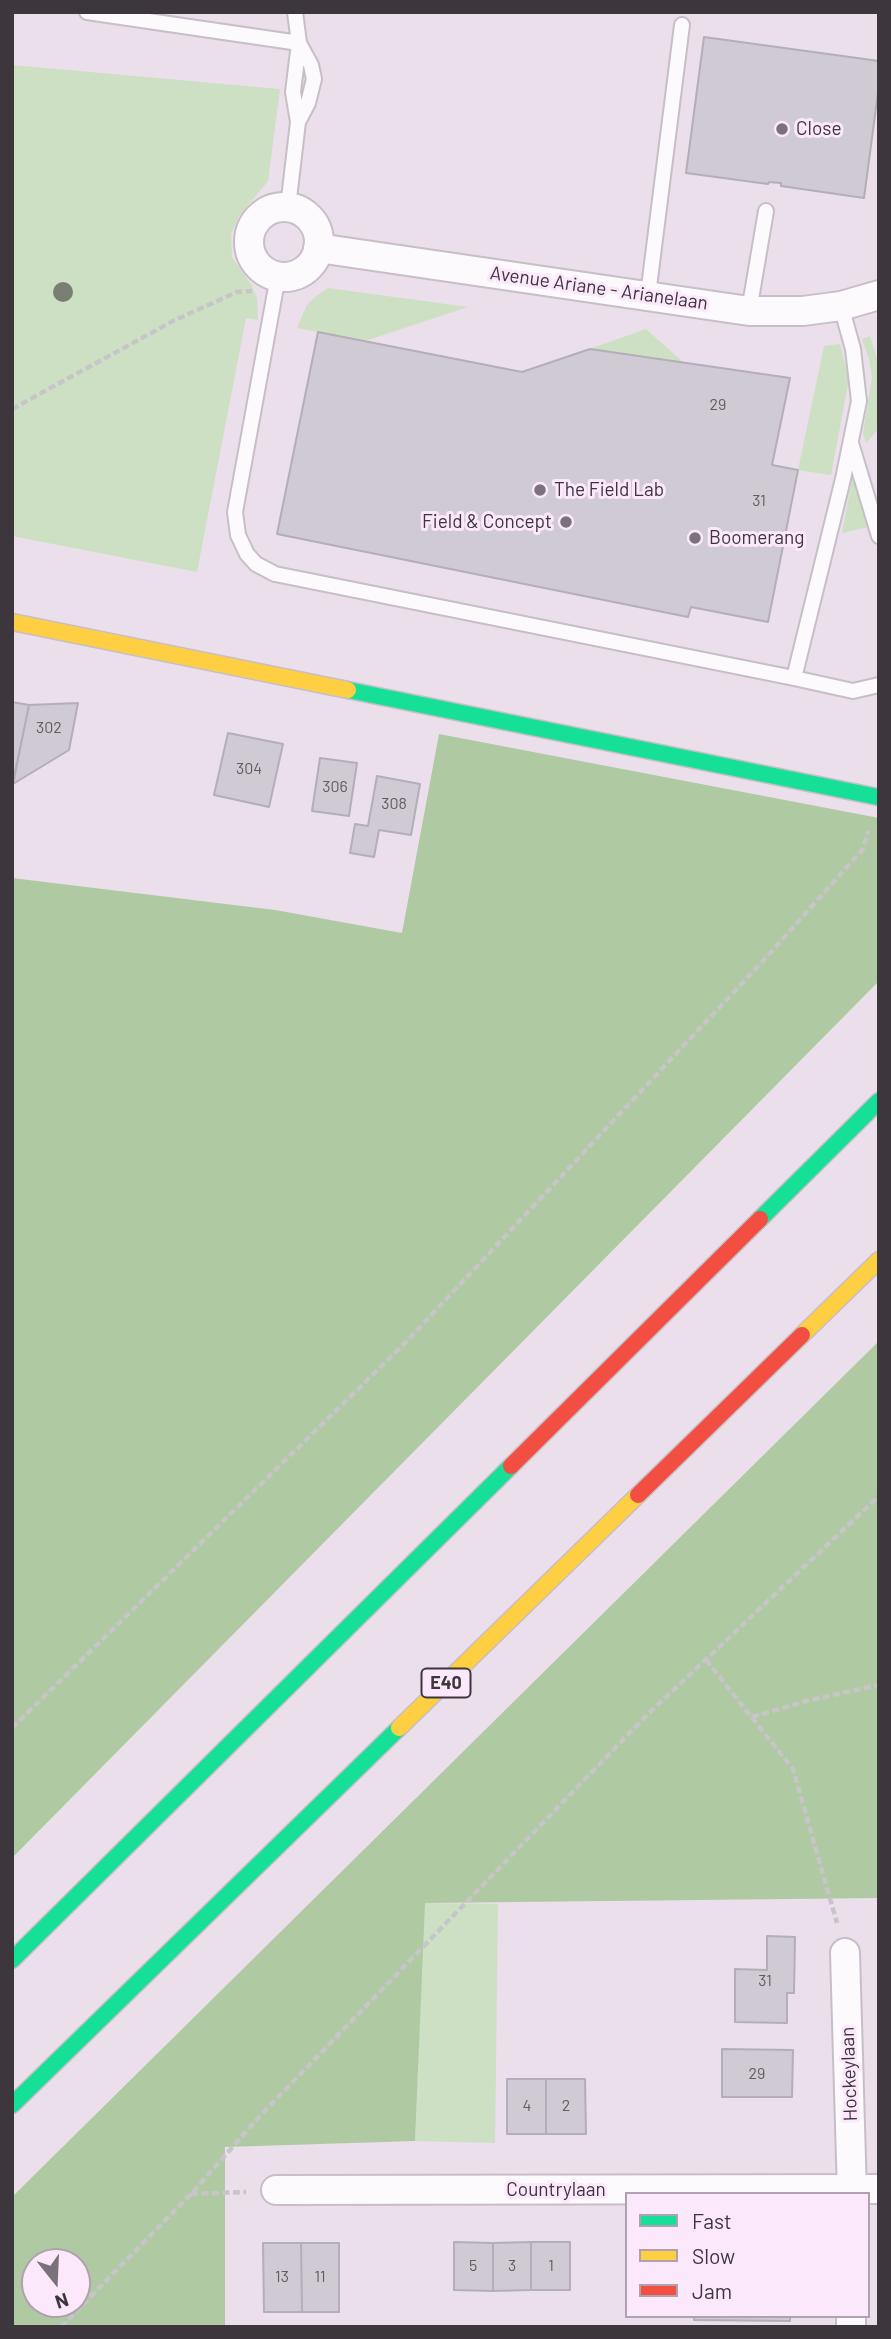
<!DOCTYPE html>
<style>
body{margin:0}
#map{position:relative;width:891px;height:2339px;overflow:hidden;background:#eadfea;font-family:Barlow,sans-serif}
canvas{display:block}
.frame{position:absolute;inset:0;border:14px solid #3d363d;pointer-events:none}
.legend{position:absolute;left:625px;top:2192px;width:245px;height:126px;box-sizing:border-box;background:#fce8fb;border:2px solid #b0a1af;margin:0;padding:9px 12px;list-style:none;font-size:21px;color:#3d363d}
.legend li{display:flex;align-items:center;gap:14px;height:35px}
.legend b{width:35px;border:2px solid #b0a1af}
.north{position:absolute;left:21px;top:2248px;width:70px;height:70px;box-sizing:border-box;background:#fce8fb;border:2px solid #b0a1af;border-radius:50%;rotate:162deg;font-size:19px;font-weight:700;line-height:28px;text-align:center;color:#3d363d}
.north::after{content:'';display:block;margin:auto;width:24px;height:32px;background:#7a717a;clip-path:polygon(50% 0,100% 100%,50% 72%,0 100%)}
</style>
<div id="map">
<canvas width="891" height="2339"></canvas>
<div class="frame"></div>
<ul class="legend">
<li><b style="height:9px;background:#16e098"></b>Fast</li>
<li><b style="height:9px;background:#ffcf43"></b>Slow</li>
<li><b style="height:9px;background:#f24e42"></b>Jam</li>
</ul>
<div class="north">N</div>
</div>
<script>
const context = document.querySelector('canvas').getContext('2d');
context.lineJoin = 'round';
function paint(path, color) {
  context.fillStyle = color;
  context.fill(path, 'evenodd');
}
function shape(rows) {
  const path = new Path2D();
  for (const r of rows) {
    if (r.length === 3) {
      path.moveTo(r[0] + r[2], r[1]);
      path.arc(r[0], r[1], r[2], 0, 2 * Math.PI);
      continue;
    }
    path.moveTo(r[0], r[1]);
    for (let i = 2; i < r.length; i += 2) path.lineTo(r[i], r[i + 1]);
  }
  return path;
}
function stroke(path, color, width, dash) {
  context.strokeStyle = color;
  context.lineWidth = width;
  context.lineCap = dash ? 'butt' : 'round';
  context.setLineDash(dash || []);
  context.stroke(path);
}
function write(font, color, halo, rows, align = 'center') {
  context.font = font + ' Barlow,sans-serif';
  context.lineWidth = 6;
  context.setLineDash([]);
  context.textBaseline = 'middle';
  context.strokeStyle = halo;
  context.fillStyle = color;
  for (const [text, x, y, turn = 0] of rows) {
    context.save();
    context.translate(x, y);
    context.rotate((+turn || 0) * Math.PI / 180);
    context.textAlign = isNaN(turn) ? turn : align;
    if (halo) context.strokeText(text, 0, 0);
    context.fillText(text, 0, 0);
    context.restore();
  }
}
paint(shape([
 [12,65,280,89,268,181,239,216,231,234,232,257,252,286,257,298,258,320,246,318,197,572,12,536],
 [328,288,468,307,365,341,297,328,307,305,315,297],
 [646,329,683,362,590,349],
 [870,336,879,365,879,428,866,443,863,433,872,377,869,359,862,339],
 [840,344,849,379,831,475,798,470,824,346],
 [852,480,855,481,868,527,842,533],
 [424,1903,498,1904,495,2143,415,2141]
]), '#cde0c4');
paint(shape([
 [439,734,879,818,879,981,12,1858,12,878,275,910,402,933],
 [879,1341,879,1898,425,1903,415,2141,225,2147,225,2327,12,2327,12,2197],
 [35,2262,77,2262,77,2304,35,2304]
]), '#afc9a2');
const building = shape([
 [704,37,879,61,879,85,864,198,781,186,781,183,769,182,768,184,686,173,704,37],
 [318,332,522,372,590,349,790,378,772,465,798,470,768,622,691,607,688,617,277,534,318,332],
 [12,702,29,705,12,787,12,702],
 [78,703,69,750,13,784,29,705,78,703],
 [228,733,283,744,269,807,214,795,228,733],
 [320,758,357,763,349,816,312,811,320,758],
 [377,776,420,784,411,835,379,830,374,857,350,853,355,824,368,826,377,776],
 [767,1936,795,1937,794,1993,787,1993,787,2023,735,2022,735,1969,767,1970,767,1936],
 [722,2049,793,2050,792,2097,722,2097,722,2049],
 [507,2079,546,2079,546,2134,507,2134,507,2079],
 [546,2079,585,2079,586,2134,546,2134,546,2079],
 [454,2242,493,2243,493,2291,454,2290,454,2242],
 [531,2242,570,2242,570,2290,531,2290,531,2242],
 [531,2242,531,2290,493,2291,493,2243,531,2242],
 [263,2243,301,2243,302,2312,264,2312,263,2243],
 [301,2243,339,2243,339,2312,302,2312,301,2243],
 [694,2316,790,2316,790,2321,694,2320,694,2316]
]);
paint(building, '#cfcad3');
stroke(building, '#b3aeb7', 2);
const lane = shape([
 [87,12,299,43],
 [298,122,293,92,299,43],
 [288,207,298,122,308,103,314,79,311,65,299,43,295,12],
 [278,276,235,512,238,535,247,554,256,564,275,574,794,678,843,479,859,401,853,349,841,306],
 [648,295,682,25],
 [749,311,766,211],
 [851,443,879,536],
 [794,678,853,691,879,685]
]);
const street = shape([
 [284,242,35],
 [318,248,749,311,803,311,841,306,879,295],
 [845,1953,852,2194],
 [276,2190,879,2189],
 [851,2327,851,2316]
]);
const fast = shape([
 [348,690,878,797],
 [760,1219,879,1101],
 [12,1960,511,1466],
 [12,2105,399,1728]
]);
const slow = shape([
 [12,622,348,690],
 [802,1335,879,1260],
 [399,1728,638,1495]
]);
const jam = shape([
 [511,1466,760,1219],
 [638,1495,802,1335]
]);
stroke(lane, '#c7bec7', 18);
stroke(street, '#c7bec7', 32);
stroke(fast, '#c7bec7', 19);
stroke(slow, '#c7bec7', 19);
stroke(jam, '#c7bec7', 19);
stroke(shape([
 [12,409,173,321,237,292,252,291],
 [706,1660,793,1769,837,1923],
 [752,1717,810,1700,879,1685],
 [12,1728,406,1342,763,961,863,849,868,831],
 [191,2194,246,2192],
 [61,2327,191,2194,259,2117,645,1717,879,1496]
]), '#c8c5c8', 4.5, [7, 3.5]);
stroke(lane, '#fcfafc', 14);
stroke(street, '#fcfafc', 28);
stroke(fast, '#16e098', 16);
stroke(slow, '#ffcf43', 16);
stroke(jam, '#f24e42', 16);
context.fillStyle = '#787f72';
for (const [x, y] of [
 [63,292]
]) {
  context.beginPath();
  context.arc(x, y, 10, 0, 2 * Math.PI);
  context.fill();
}
for (const [x, y, r, color] of [
 [782,129,7,"#7a717a"],
 [540,490,7,"#7a717a"],
 [566,522,7,"#7a717a"],
 [695,538,7,"#7a717a"]
]) {
  const dot = new Path2D();
  dot.arc(x, y, r, 0, 2 * Math.PI);
  context.fillStyle = color;
  context.fill(dot);
  stroke(dot, '#fce8fb', 2.5);
}
write('16px', '#625b62', null, [
 ["29",718,405],
 ["31",759,501],
 ["302",49,728],
 ["304",249,769],
 ["306",335,787],
 ["308",394,804],
 ["31",765,1981],
 ["29",757,2074],
 ["4",527,2106],
 ["2",566,2106],
 ["5",473,2266],
 ["3",512,2266],
 ["1",551,2266],
 ["13",282,2277],
 ["11",320,2277]
]);
for (const [x, y, w] of [
 [446,1683,49]
]) {
  const box = new Path2D();
  box.roundRect(x - w / 2, y - 14.5, w, 29, 5);
  context.fillStyle = '#fce8fb';
  context.fill(box);
  stroke(box, '#3d363d', 2);
}
write('bold 18px', '#3d363d', null, [
 ["E40",446,1683]
]);
write('19px', '#3d363d', '#fce8fb', [
 ["Close",796,129],
 ["The Field Lab",554,490],
 ["Field & Concept",552,522,"right"],
 ["Boomerang",709,538]
], 'left');
write('19px', '#3d363d', '#fce8fb', [
 ["Avenue Ariane - Arianelaan",599,288,8],
 ["Hockeylaan",849,2074,-92],
 ["Countrylaan",556,2190]
]);
</script>
